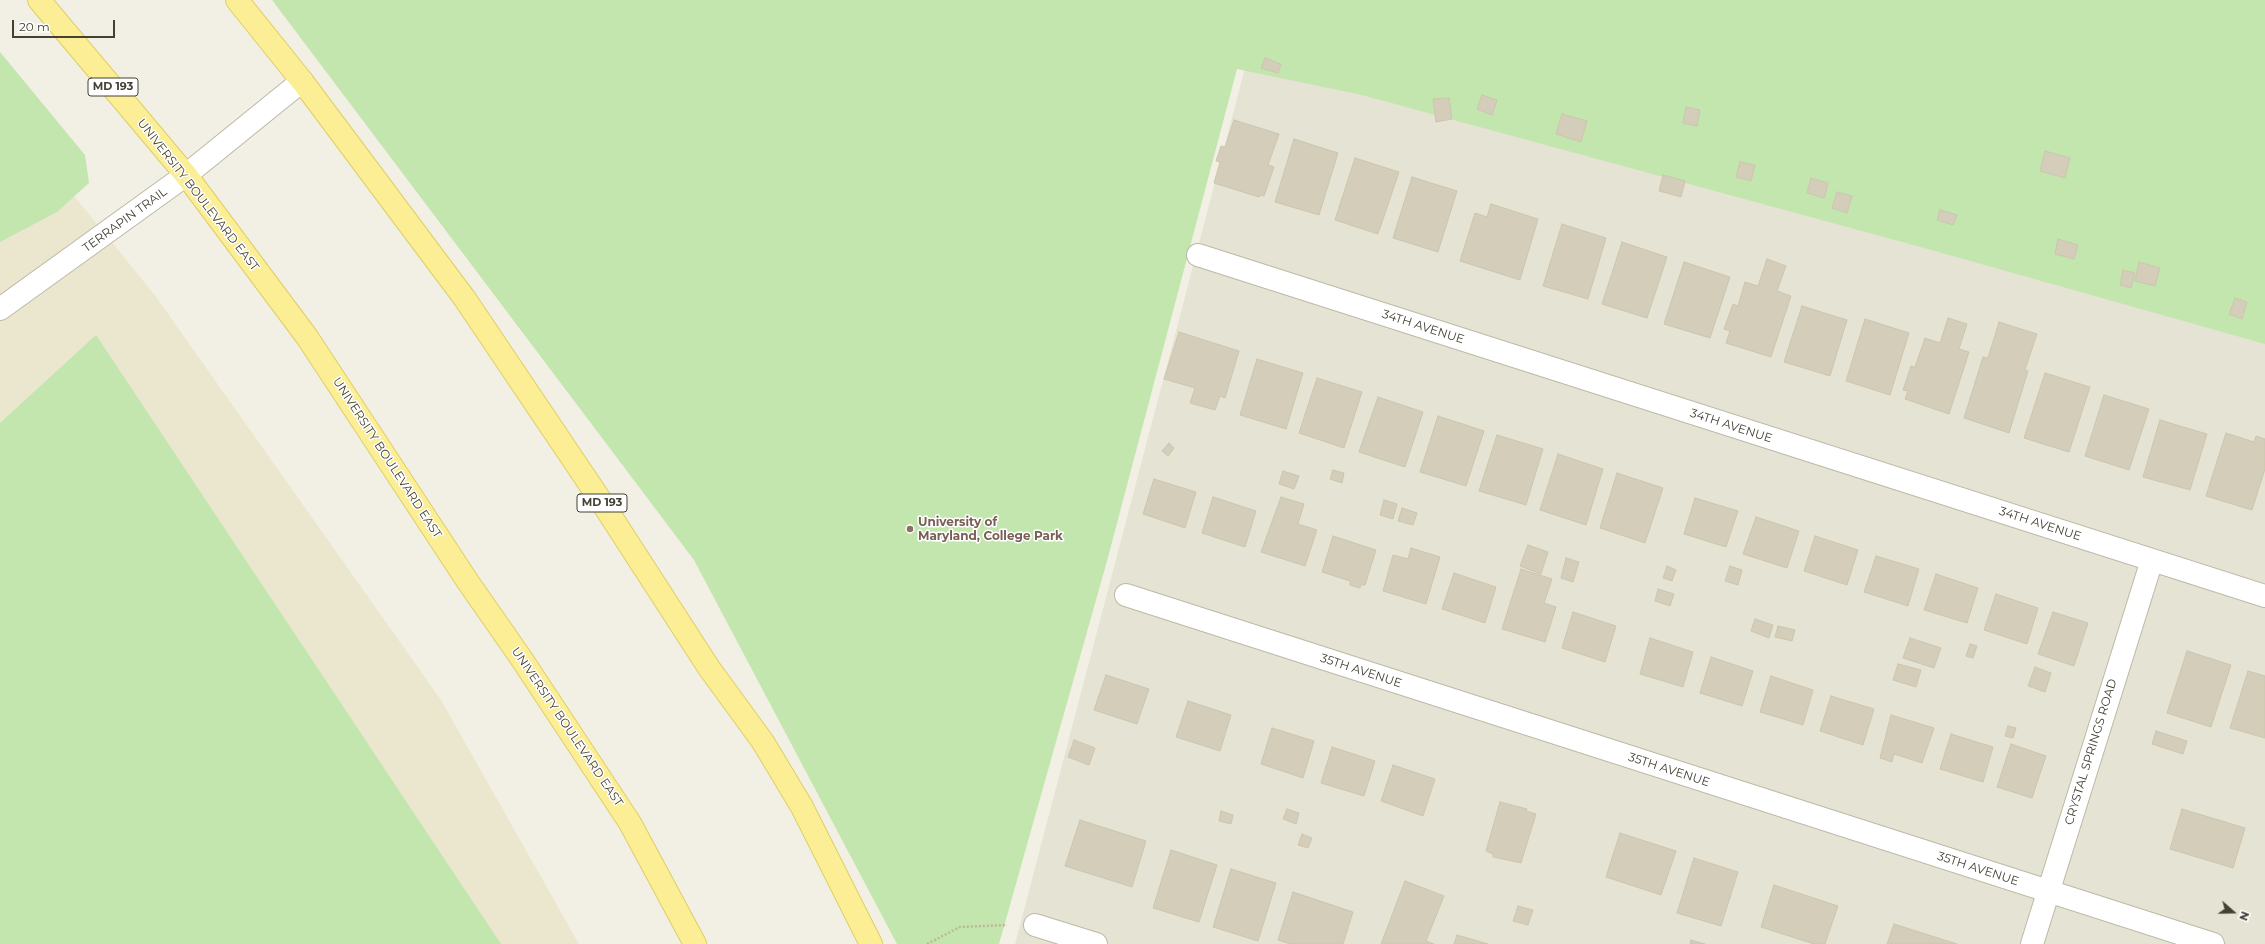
<!DOCTYPE html>
<style>
body{margin:0}
#map{position:relative;width:2265px;height:944px;overflow:hidden;background:#f2f0e4;font-family:Montserrat,sans-serif}
canvas{display:block}
.north{position:absolute;left:2213px;top:892px;width:40px;height:40px;-webkit-text-stroke:3px #fff;paint-order:stroke;rotate:110deg;font-size:11px;font-weight:700;line-height:16px;text-align:center;color:#444034}
.north::after{content:'';display:block;margin:auto;width:14px;height:18px;background:#444034;clip-path:polygon(50% 0,100% 100%,50% 72%,0 100%)}
.scale{position:absolute;left:12px;top:20px;width:103px;height:18px;box-sizing:border-box;border:2px solid #444034;border-top:0;padding-left:5px;font-size:12px;line-height:14px;white-space:nowrap;color:#444034;-webkit-text-stroke:3px #fff;paint-order:stroke}
</style>
<div id="map">
<canvas width="2265" height="944"></canvas>
<div class="north">N</div>
<div class="scale">20 m</div>
</div>
<script>
const context = document.querySelector('canvas').getContext('2d');
context.lineJoin = 'round';
function paint(path, color) {
  context.fillStyle = color;
  context.fill(path, 'evenodd');
}
function shape(rows) {
  const path = new Path2D();
  for (const r of rows) {
    path.moveTo(r[0], r[1]);
    for (let i = 2; i < r.length; i += 2) path.lineTo(r[i], r[i + 1]);
  }
  return path;
}
function stroke(path, color, width, dash) {
  context.strokeStyle = color;
  context.lineWidth = width;
  context.lineCap = dash ? 'butt' : 'round';
  context.setLineDash(dash || []);
  context.stroke(path);
}
function write(font, color, halo, rows, align = 'center') {
  context.font = font + ' Montserrat,sans-serif';
  context.lineWidth = 3;
  context.setLineDash([]);
  context.textBaseline = 'middle';
  context.strokeStyle = halo;
  context.fillStyle = color;
  for (const [text, x, y, turn = 0] of rows) {
    context.save();
    context.translate(x, y);
    context.rotate((+turn || 0) * Math.PI / 180);
    context.textAlign = isNaN(turn) ? turn : align;
    if (halo) context.strokeText(text, 0, 0);
    context.fillText(text, 0, 0);
    context.restore();
  }
}
paint(shape([
 [1261,7,2265,328,2265,944,1015,944]
]), '#e5e3d3');
paint(shape([
 [0,105,154,294,441,700,579,944,0,944]
]), '#ebe7cf');
paint(shape([
 [272,0,2265,0,2265,344,1928,249,1362,95,1237,69,1107,561,999,944,897,944,694,560],
 [0,52,85,155,89,183,57,212,0,242],
 [96,335,501,944,0,944,0,423]
]), '#c3e5ae');
const building = shape([
 [1265,58,1281,64,1278,73,1261,68,1265,58],
 [1482,95,1497,100,1492,115,1477,109,1482,95],
 [1449,98,1452,119,1436,122,1433,99,1449,98],
 [1686,107,1700,110,1697,126,1683,123,1686,107],
 [1562,114,1587,121,1581,142,1556,134,1562,114],
 [1234,120,1279,134,1268,165,1274,167,1264,196,1260,195,1259,197,1214,183,1220,162,1216,161,1221,146,1225,147,1234,120],
 [1294,139,1338,153,1319,215,1275,202,1294,139],
 [2045,151,2070,158,2065,178,2040,171,2045,151],
 [1355,158,1399,172,1378,234,1335,220,1355,158],
 [1740,162,1755,165,1751,181,1736,177,1740,162],
 [1663,175,1685,181,1681,197,1659,191,1663,175],
 [1412,177,1457,191,1438,252,1393,238,1412,177],
 [1811,178,1828,183,1824,198,1807,193,1811,178],
 [1837,192,1852,196,1847,213,1832,208,1837,192],
 [1491,204,1538,219,1520,280,1460,261,1475,213,1487,217,1491,204],
 [1940,210,1957,215,1953,225,1937,220,1940,210],
 [1562,224,1606,238,1588,299,1543,286,1562,224],
 [2058,239,2078,245,2074,259,2055,254,2058,239],
 [1622,242,1667,257,1647,318,1602,304,1622,242],
 [1767,259,1786,266,1777,291,1791,296,1771,357,1726,343,1730,331,1724,329,1733,304,1738,306,1745,282,1758,286,1767,259],
 [1684,262,1730,277,1710,338,1664,324,1684,262],
 [2139,262,2160,268,2155,286,2135,281,2139,262],
 [2123,270,2135,273,2131,288,2120,285,2123,270],
 [2235,298,2247,302,2242,319,2229,314,2235,298],
 [1802,306,1847,320,1830,376,1784,362,1802,306],
 [1948,318,1967,324,1959,349,1969,352,1949,414,1905,399,1908,391,1903,390,1911,366,1915,367,1925,338,1940,343,1948,318],
 [1865,319,1909,333,1890,395,1846,381,1865,319],
 [1999,322,2037,334,2025,370,2028,371,2009,433,1964,418,1983,357,1988,358,1999,322],
 [1179,332,1239,351,1225,398,1220,396,1215,410,1190,403,1195,388,1164,379,1179,332],
 [1257,359,1303,373,1286,429,1240,415,1257,359],
 [2045,373,2090,387,2069,452,2024,438,2045,373],
 [1317,378,1362,392,1344,448,1299,433,1317,378],
 [2104,395,2149,409,2129,470,2085,456,2104,395],
 [1378,397,1423,412,1405,467,1359,452,1378,397],
 [1438,416,1484,431,1466,486,1420,472,1438,416],
 [2160,420,2207,434,2190,490,2143,477,2160,420],
 [2226,433,2254,442,2256,436,2265,439,2265,469,2252,510,2206,496,2226,433],
 [1497,435,1543,449,1526,505,1479,491,1497,435],
 [1169,443,1174,448,1168,456,1162,451,1169,443],
 [1558,454,1603,469,1586,525,1540,510,1558,454],
 [1333,470,1344,473,1342,483,1330,479,1333,470],
 [1283,471,1299,476,1294,489,1279,484,1283,471],
 [1617,473,1663,488,1645,543,1600,528,1617,473],
 [1154,479,1196,492,1185,528,1143,514,1154,479],
 [1213,497,1256,511,1245,547,1202,533,1213,497],
 [1281,497,1304,504,1298,524,1317,530,1305,566,1261,552,1281,497],
 [1695,498,1738,511,1726,547,1684,534,1695,498],
 [1384,500,1397,504,1393,519,1380,515,1384,500],
 [1402,508,1417,513,1413,525,1398,521,1402,508],
 [1756,517,1799,531,1787,568,1743,554,1756,517],
 [1333,536,1376,550,1365,585,1361,585,1360,588,1350,585,1350,581,1322,572,1333,536],
 [1815,536,1858,550,1847,585,1804,571,1815,536],
 [1528,545,1548,552,1541,574,1520,566,1528,545],
 [1411,548,1440,557,1426,604,1383,591,1393,555,1408,559,1411,548],
 [1876,556,1919,569,1908,606,1864,592,1876,556],
 [1566,558,1579,562,1573,582,1561,578,1566,558],
 [1667,566,1676,570,1672,581,1663,578,1667,566],
 [1730,566,1742,570,1738,585,1725,581,1730,566],
 [1521,569,1552,579,1544,603,1556,607,1545,642,1502,629,1521,569],
 [1454,573,1496,587,1485,623,1442,609,1454,573],
 [1936,574,1978,588,1967,623,1924,610,1936,574],
 [1658,589,1674,594,1670,606,1655,601,1658,589],
 [1996,594,2038,608,2027,644,1984,630,1996,594],
 [1573,612,1616,626,1605,662,1562,648,1573,612],
 [2053,612,2088,623,2074,666,2038,654,2053,612],
 [1755,619,1773,625,1769,638,1751,631,1755,619],
 [1778,626,1795,630,1792,641,1775,637,1778,626],
 [1650,638,1693,652,1683,687,1640,674,1650,638],
 [1910,638,1941,648,1934,668,1903,658,1910,638],
 [1970,644,1977,646,1973,658,1966,656,1970,644],
 [2187,651,2231,665,2211,727,2167,713,2187,651],
 [1711,657,1753,671,1742,706,1700,693,1711,657],
 [1898,664,1921,670,1916,687,1893,680,1898,664],
 [2035,667,2051,673,2045,692,2028,686,2035,667],
 [2248,671,2265,676,2265,738,2230,728,2248,671],
 [1106,675,1149,689,1137,724,1094,710,1106,675],
 [1771,676,1813,690,1803,725,1760,712,1771,676],
 [1831,696,1874,709,1863,745,1820,731,1831,696],
 [1188,701,1231,715,1220,751,1176,737,1188,701],
 [1891,715,1934,728,1922,763,1894,754,1892,762,1880,758,1891,715],
 [2008,726,2016,728,2013,738,2005,736,2008,726],
 [1272,728,1314,741,1303,778,1261,764,1272,728],
 [2156,731,2187,741,2183,754,2152,744,2156,731],
 [1951,734,1993,747,1983,782,1940,769,1951,734],
 [1074,740,1095,748,1089,765,1068,757,1074,740],
 [2011,744,2046,756,2032,798,1997,787,2011,744],
 [1332,747,1375,761,1364,796,1321,783,1332,747],
 [1393,765,1435,779,1423,816,1381,801,1393,765],
 [1500,802,1527,809,1526,811,1536,814,1521,863,1493,857,1493,854,1486,851,1500,802],
 [1287,809,1299,813,1296,824,1283,819,1287,809],
 [2182,809,2245,828,2233,868,2170,849,2182,809],
 [1221,811,1233,815,1231,824,1219,821,1221,811],
 [1080,820,1146,841,1132,887,1065,866,1080,820],
 [1620,833,1676,851,1661,895,1606,877,1620,833],
 [1302,834,1312,838,1308,848,1298,845,1302,834],
 [1171,850,1217,865,1199,922,1153,908,1171,850],
 [1694,858,1738,872,1721,926,1677,913,1694,858],
 [1231,869,1276,883,1258,941,1213,927,1231,869],
 [1405,881,1444,896,1426,941,1434,944,1381,944,1405,881],
 [1774,885,1838,906,1825,944,1814,944,1761,927,1774,885],
 [1293,892,1353,912,1343,944,1290,944,1278,940,1293,892],
 [1518,906,1533,910,1528,925,1513,921,1518,906],
 [1894,924,1957,944,1887,944,1894,924],
 [1457,935,1488,944,1454,944,1457,935],
 [1691,940,1705,944,1690,944,1691,940]
]);
paint(building, '#d3cdba');
stroke(building, '#cdc6ae', 1);
const minor = shape([
 [1198,255,2265,596],
 [0,309,186,175,302,81],
 [1126,595,2213,944],
 [1035,925,1096,944],
 [2032,944,2152,560]
]);
const primary = shape([
 [39,0,186,175,307,337,468,582,521,658,630,823,695,944],
 [237,0,302,81,465,299,601,501,709,668,763,742,802,807,871,944]
]);
stroke(minor, '#bdb9a7', 24);
stroke(primary, '#dfce65', 24);
stroke(shape([
 [927,944,960,927,1007,925]
]), '#beb799', 2.5, [2, 2]);
stroke(minor, '#fff', 22);
stroke(primary, '#fbee94', 22);
for (const [x, y, r, color] of [
 [910,529,4,"#8d6e63"]
]) {
  const dot = new Path2D();
  dot.arc(x, y, r, 0, 2 * Math.PI);
  context.fillStyle = color;
  context.fill(dot);
  stroke(dot, '#fff', 1.5);
}
for (const [x, y, w] of [
 [113,87,50],
 [602,503,50]
]) {
  const box = new Path2D();
  box.roundRect(x - w / 2, y - 9, w, 18, 3);
  context.fillStyle = '#fff';
  context.fill(box);
  stroke(box, '#444034', 1);
}
write('bold 11px', '#444034', null, [
 ["MD 193",113,87],
 ["MD 193",602,503]
]);
write('12px', '#444034', '#fff', [
 ["UNIVERSITY BOULEVARD EAST",198,195,52],
 ["TERRAPIN TRAIL",125,220,-36],
 ["34TH AVENUE",1423,327,18],
 ["34TH AVENUE",1731,426,18],
 ["UNIVERSITY BOULEVARD EAST",387,458,57],
 ["34TH AVENUE",2040,524,18],
 ["35TH AVENUE",1361,671,18],
 ["UNIVERSITY BOULEVARD EAST",567,727,56],
 ["CRYSTAL SPRINGS ROAD",2091,752,-73],
 ["35TH AVENUE",1669,770,18],
 ["35TH AVENUE",1978,869,18]
]);
write('bold 12px', '#785e54', '#fff', [
 ["University of",918,522],
 ["Maryland, College Park",918,536]
], 'left');
</script>
